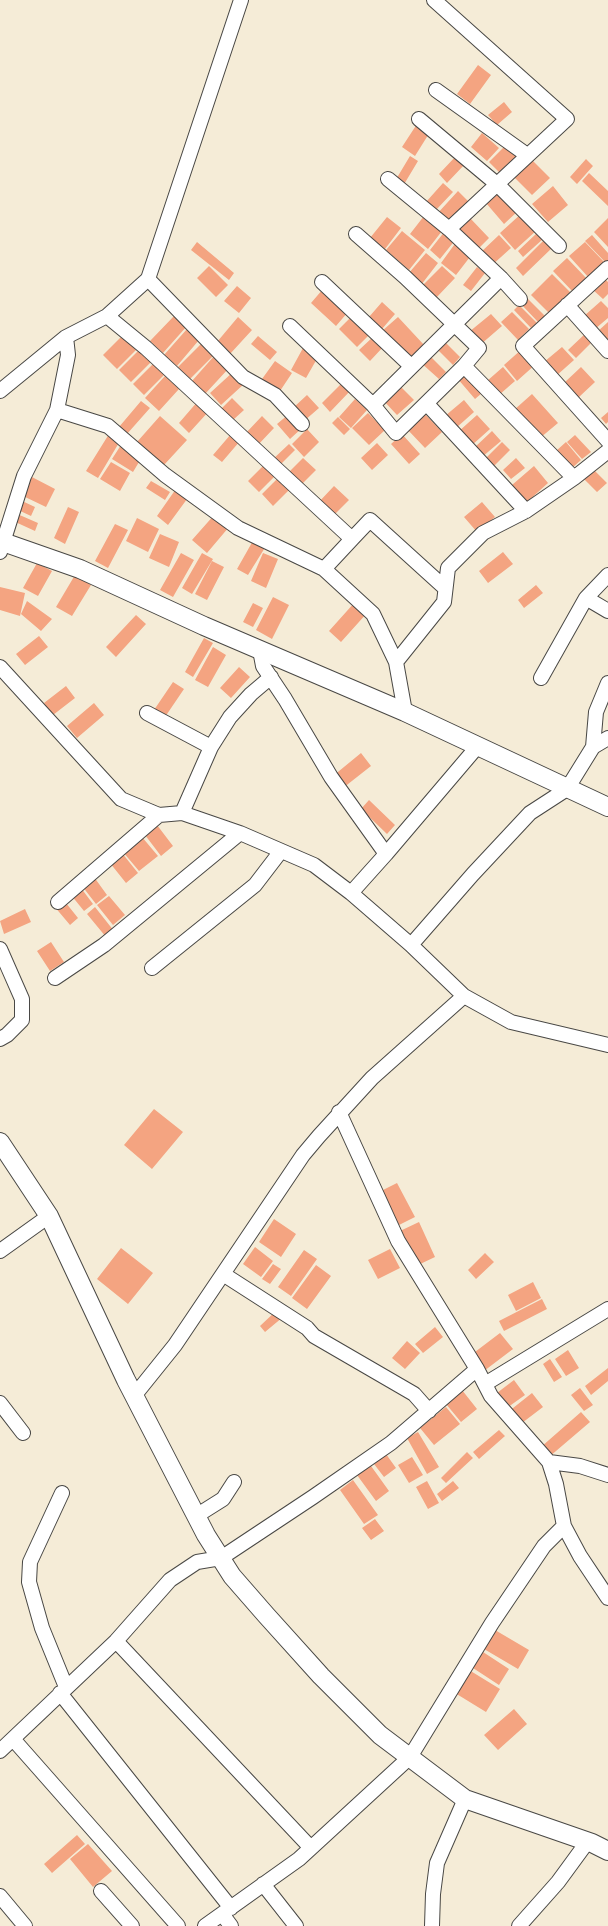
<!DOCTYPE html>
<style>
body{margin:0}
canvas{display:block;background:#f5ecd7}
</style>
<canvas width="608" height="1926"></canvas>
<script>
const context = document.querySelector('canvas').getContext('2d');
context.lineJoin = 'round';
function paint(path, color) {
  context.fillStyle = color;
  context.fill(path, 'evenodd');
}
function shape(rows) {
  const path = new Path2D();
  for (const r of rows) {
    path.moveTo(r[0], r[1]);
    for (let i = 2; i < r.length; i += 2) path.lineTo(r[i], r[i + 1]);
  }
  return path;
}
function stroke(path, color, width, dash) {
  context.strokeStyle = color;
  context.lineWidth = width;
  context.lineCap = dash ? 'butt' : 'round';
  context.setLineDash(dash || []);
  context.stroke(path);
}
paint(shape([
 [478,65,491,75,470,104,457,94],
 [504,102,512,112,497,125,488,115],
 [417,124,430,132,415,156,402,147],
 [482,133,499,148,487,161,471,147],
 [507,144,519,156,501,174,489,162],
 [410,156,418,161,403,186,395,181],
 [456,156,465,164,447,183,439,174],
 [530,158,550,178,532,195,512,175],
 [586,159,593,166,577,184,570,177],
 [589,173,608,191,608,206,582,181],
 [443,183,453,192,436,210,426,202],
 [553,186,568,205,548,222,532,204],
 [501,190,518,211,504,224,486,203],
 [458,191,471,204,450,227,436,215],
 [522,213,537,230,515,250,500,233],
 [424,216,442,231,428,249,410,234],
 [387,217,401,228,385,249,370,238],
 [470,218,489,238,475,252,456,231],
 [608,218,608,247,594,232],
 [402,231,425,250,409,270,386,250],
 [445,231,456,239,440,259,430,250],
 [537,233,543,239,523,257,518,251],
 [499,235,511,248,491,266,480,253],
 [592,235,608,253,608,261,606,263,585,241],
 [545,239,553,247,523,276,516,268],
 [457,241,473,253,456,275,441,263],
 [197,242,234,273,229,280,191,250],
 [585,242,605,263,589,278,569,256],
 [426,253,438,263,421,285,408,274],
 [567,258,588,280,574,293,553,271],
 [209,266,228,285,216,297,197,278],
 [442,266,455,278,436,298,423,285],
 [477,267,485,273,471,291,463,285],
 [552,274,571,293,550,314,531,295],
 [603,277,608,282,608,294,603,299,592,289],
 [237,286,251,298,239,313,224,301],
 [323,289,348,312,336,326,311,303],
 [527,298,545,316,538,322,521,304],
 [601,301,608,308,608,318,595,329,584,316],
 [382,302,395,314,382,329,369,317],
 [519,305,537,323,531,328,514,310],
 [512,312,529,329,518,340,501,322],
 [491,314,502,326,480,345,469,332],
 [175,315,187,326,163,353,150,341],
 [352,316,370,334,357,347,339,329],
 [238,317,252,330,230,354,217,342],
 [398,317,425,346,409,360,382,331],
 [608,322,608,345,597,332],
 [187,329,199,340,177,366,164,355],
 [587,332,595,339,576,358,568,350],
 [122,336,136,350,117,369,103,355],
 [258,336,277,352,270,360,251,344],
 [374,336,384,346,370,361,359,350],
 [442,339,460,357,453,365,435,347],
 [201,344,213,356,190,379,178,367],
 [562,347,574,360,556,376,544,362],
 [141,348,153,360,131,382,119,370],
 [303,348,318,357,306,378,291,370],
 [522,349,536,364,517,381,504,365],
 [428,354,446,372,439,379,420,362],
 [215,355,229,368,205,394,192,381],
 [275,361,292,373,280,391,262,379],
 [154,363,165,374,144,395,133,384],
 [503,367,515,381,499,395,487,381],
 [581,367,595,382,578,398,564,383],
 [233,372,244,384,221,405,210,393],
 [463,372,482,393,475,399,457,378],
 [165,376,179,389,159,411,145,398],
 [343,382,351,390,330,412,322,403],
 [398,384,414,400,397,415,382,399],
 [532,394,558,423,540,438,514,410],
 [307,395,319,408,304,421,293,408],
 [232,398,244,410,233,420,221,409],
 [355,399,367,410,351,428,339,417],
 [464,400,474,412,456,428,445,416],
 [141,401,150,408,127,434,119,427],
 [198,401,209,411,189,433,179,423],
 [608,412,608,422,606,424,601,418],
 [368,413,385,430,369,445,352,428],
 [424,413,442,432,425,448,407,429],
 [289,414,302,428,290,439,277,424],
 [477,415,490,429,471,446,458,432],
 [160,416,187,440,164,465,137,442],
 [262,416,274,428,257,446,245,434],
 [338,417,350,429,344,435,332,423],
 [307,429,319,442,304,457,292,444],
 [492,431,501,441,482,457,474,448],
 [109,434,120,441,98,478,86,471],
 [231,434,240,441,222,462,213,455],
 [402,434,420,454,409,464,391,444],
 [575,435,591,452,582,459,567,442],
 [502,442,510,450,492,468,484,460],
 [566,442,581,460,571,469,556,451],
 [377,443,388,455,372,470,361,458],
 [289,444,295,450,277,468,271,461],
 [121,445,142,457,133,472,112,459],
 [303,458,316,470,298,488,286,475],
 [516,458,525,468,511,479,503,470],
 [111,462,130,473,120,491,100,479],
 [263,466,274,477,259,492,248,481],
 [534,466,548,483,527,502,512,485],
 [592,468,607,483,597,492,582,477],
 [30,476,55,489,46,507,21,495],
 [277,479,289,490,273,506,262,494],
 [151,481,170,492,165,500,146,488],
 [178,486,190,495,168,525,157,516],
 [334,486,349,500,331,518,317,504],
 [20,500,35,507,31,516,16,509],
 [482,502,495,517,477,532,464,517],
 [68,507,79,512,65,544,54,538],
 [15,513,38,523,35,531,11,520],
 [215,514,229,527,207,553,192,540],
 [137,518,159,529,148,552,126,541],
 [115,524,128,530,108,568,95,561],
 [160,534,179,542,169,567,149,558],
 [254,539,266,546,248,575,237,569],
 [503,552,513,564,488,583,479,571],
 [181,553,194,560,173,597,160,590],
 [202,553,213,559,192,594,182,588],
 [263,553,278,559,266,588,251,581],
 [212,561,224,567,207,600,195,594],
 [37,563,52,571,38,596,23,588],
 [75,575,91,585,72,616,56,607],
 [536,585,543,593,524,608,518,600],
 [0,587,25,593,20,616,0,610],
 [273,597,289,605,272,639,256,630],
 [27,601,52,619,41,631,21,614],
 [355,602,367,613,341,642,329,631],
 [253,603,263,608,253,627,243,622],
 [136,615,146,624,116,657,106,647],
 [39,636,48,647,25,665,16,654],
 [204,638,213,643,193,677,185,672],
 [213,647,226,655,208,687,195,680],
 [239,667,250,677,231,698,220,688],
 [173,682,184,689,165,717,154,710],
 [66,686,75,698,53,715,44,703],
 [94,703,104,715,77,738,67,726],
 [361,753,371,766,343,788,333,776],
 [369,800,395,825,387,834,361,809],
 [157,825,173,846,161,856,145,835],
 [142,837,158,856,139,871,123,852],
 [122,853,138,873,126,883,110,863],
 [94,877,107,895,96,904,82,886],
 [81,888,93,904,84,911,71,895],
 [109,896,125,915,113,925,97,905],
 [62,898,78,918,70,925,54,906],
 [95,907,114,931,106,937,87,914],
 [25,909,31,922,4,934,0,921],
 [51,942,64,962,50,971,37,951],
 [154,1109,183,1132,152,1169,124,1145],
 [397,1183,415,1217,399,1225,381,1191],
 [274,1219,296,1234,281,1257,259,1242],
 [419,1222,435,1257,416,1266,400,1231],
 [255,1247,273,1261,261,1277,243,1264],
 [121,1248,153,1273,128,1304,97,1279],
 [390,1249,400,1268,378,1279,368,1260],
 [304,1250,317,1259,291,1296,278,1287],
 [485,1253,494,1262,476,1279,468,1270],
 [273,1264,281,1269,270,1284,262,1279],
 [316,1265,331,1276,307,1309,292,1298],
 [533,1282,541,1298,516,1311,508,1295],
 [542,1299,547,1309,504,1331,499,1321],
 [277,1310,283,1317,265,1332,260,1326],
 [435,1327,443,1337,423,1353,415,1344],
 [500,1333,513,1349,484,1371,471,1355],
 [407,1341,420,1353,405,1369,392,1358],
 [568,1350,579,1368,566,1376,555,1359],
 [550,1359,562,1377,554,1382,543,1364],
 [608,1368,608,1381,591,1395,585,1386],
 [514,1380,525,1395,504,1410,493,1396],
 [580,1388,593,1405,584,1411,571,1395],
 [462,1390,477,1409,461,1422,446,1404],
 [532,1393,543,1407,518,1426,508,1412],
 [446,1407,460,1424,434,1445,420,1428],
 [581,1412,590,1422,549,1457,541,1447],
 [499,1430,505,1436,479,1459,473,1452],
 [418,1432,439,1467,427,1474,407,1438],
 [467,1452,473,1458,446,1483,441,1478],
 [386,1454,396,1468,384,1477,374,1464],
 [412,1457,423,1475,409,1483,398,1465],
 [371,1466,389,1491,376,1501,357,1475],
 [353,1480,378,1515,364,1524,340,1490],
 [427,1481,439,1503,428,1509,416,1487],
 [453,1481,459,1488,442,1501,437,1494],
 [375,1519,384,1531,371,1540,362,1528],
 [495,1630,529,1650,518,1669,484,1649],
 [483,1652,509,1669,499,1685,473,1668],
 [469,1670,500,1689,486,1712,455,1693],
 [514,1709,527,1724,498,1750,484,1735],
 [77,1835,85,1844,52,1873,44,1864],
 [88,1844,112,1871,93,1887,70,1859]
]), '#f4a481');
const minor = shape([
 [436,90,527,155],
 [419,119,498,185,559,246],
 [388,179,449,229],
 [608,268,523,346,608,441],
 [501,278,520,299],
 [148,279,243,377,275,395,302,424],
 [322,282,411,366],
 [567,305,608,351],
 [107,316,146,348,352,539,324,569],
 [290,326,373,405,396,433,464,366,479,348,405,277,356,234],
 [464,366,574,478],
 [0,391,66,337,107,316,148,279,241,0],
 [427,404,526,511],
 [373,405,501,278,449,229,567,119,434,0],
 [57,410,68,355,66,337],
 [352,539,370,520,445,588],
 [0,552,24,476,57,410,108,426,165,475,238,528,324,569,373,614,396,662],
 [608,575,586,598,608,611],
 [260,650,263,666,285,699,331,777,386,854],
 [0,667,121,799,159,815,182,813,240,833,314,865,351,893,411,945,464,996,511,1022,608,1045],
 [541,678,586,598],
 [405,712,396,662,444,602,448,568,483,533,526,511,574,478,608,451],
 [147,713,211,747],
 [593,747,608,738],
 [182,813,211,747,230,717,251,694,271,677],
 [351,893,386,854,477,747],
 [58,902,159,815],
 [411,945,473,874,530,813,567,789,593,747,596,712,608,683],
 [0,949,22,999,22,1020,7,1035,0,1039],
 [152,968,255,885,281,851],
 [55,978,104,945,240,833],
 [339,1112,398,1241,477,1369,491,1396,549,1462,556,1484,564,1526,580,1556,608,1598],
 [0,1251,49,1216],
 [223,1274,307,1328,314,1336,414,1394,429,1411],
 [485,1384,608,1309],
 [134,1396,175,1345,303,1155,319,1136,372,1078,464,996],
 [0,1403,23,1433],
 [549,1462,580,1466,608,1475],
 [62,1493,30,1562,29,1582,42,1628,66,1687],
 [196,1516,223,1499,234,1482],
 [116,1641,311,1848],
 [60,1693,231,1908],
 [13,1739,178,1926],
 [0,1751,116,1641,170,1580,197,1562,221,1558,313,1497,391,1443,477,1369],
 [263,1884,296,1926],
 [101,1891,132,1926],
 [0,1896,25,1926],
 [222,1914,231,1926],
 [205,1926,299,1859,410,1757,492,1623,544,1546,564,1526],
 [432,1926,433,1894,437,1863,465,1799],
 [519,1926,558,1882,588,1841]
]);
const major = shape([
 [0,541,80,569,204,626,405,712,608,807],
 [0,1142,49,1216,126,1380,206,1535,232,1576,266,1615,321,1676,380,1735,465,1799,592,1843,608,1851]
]);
stroke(minor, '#494845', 16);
stroke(major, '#494845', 20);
stroke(minor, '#fff', 14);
stroke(major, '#fff', 18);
</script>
